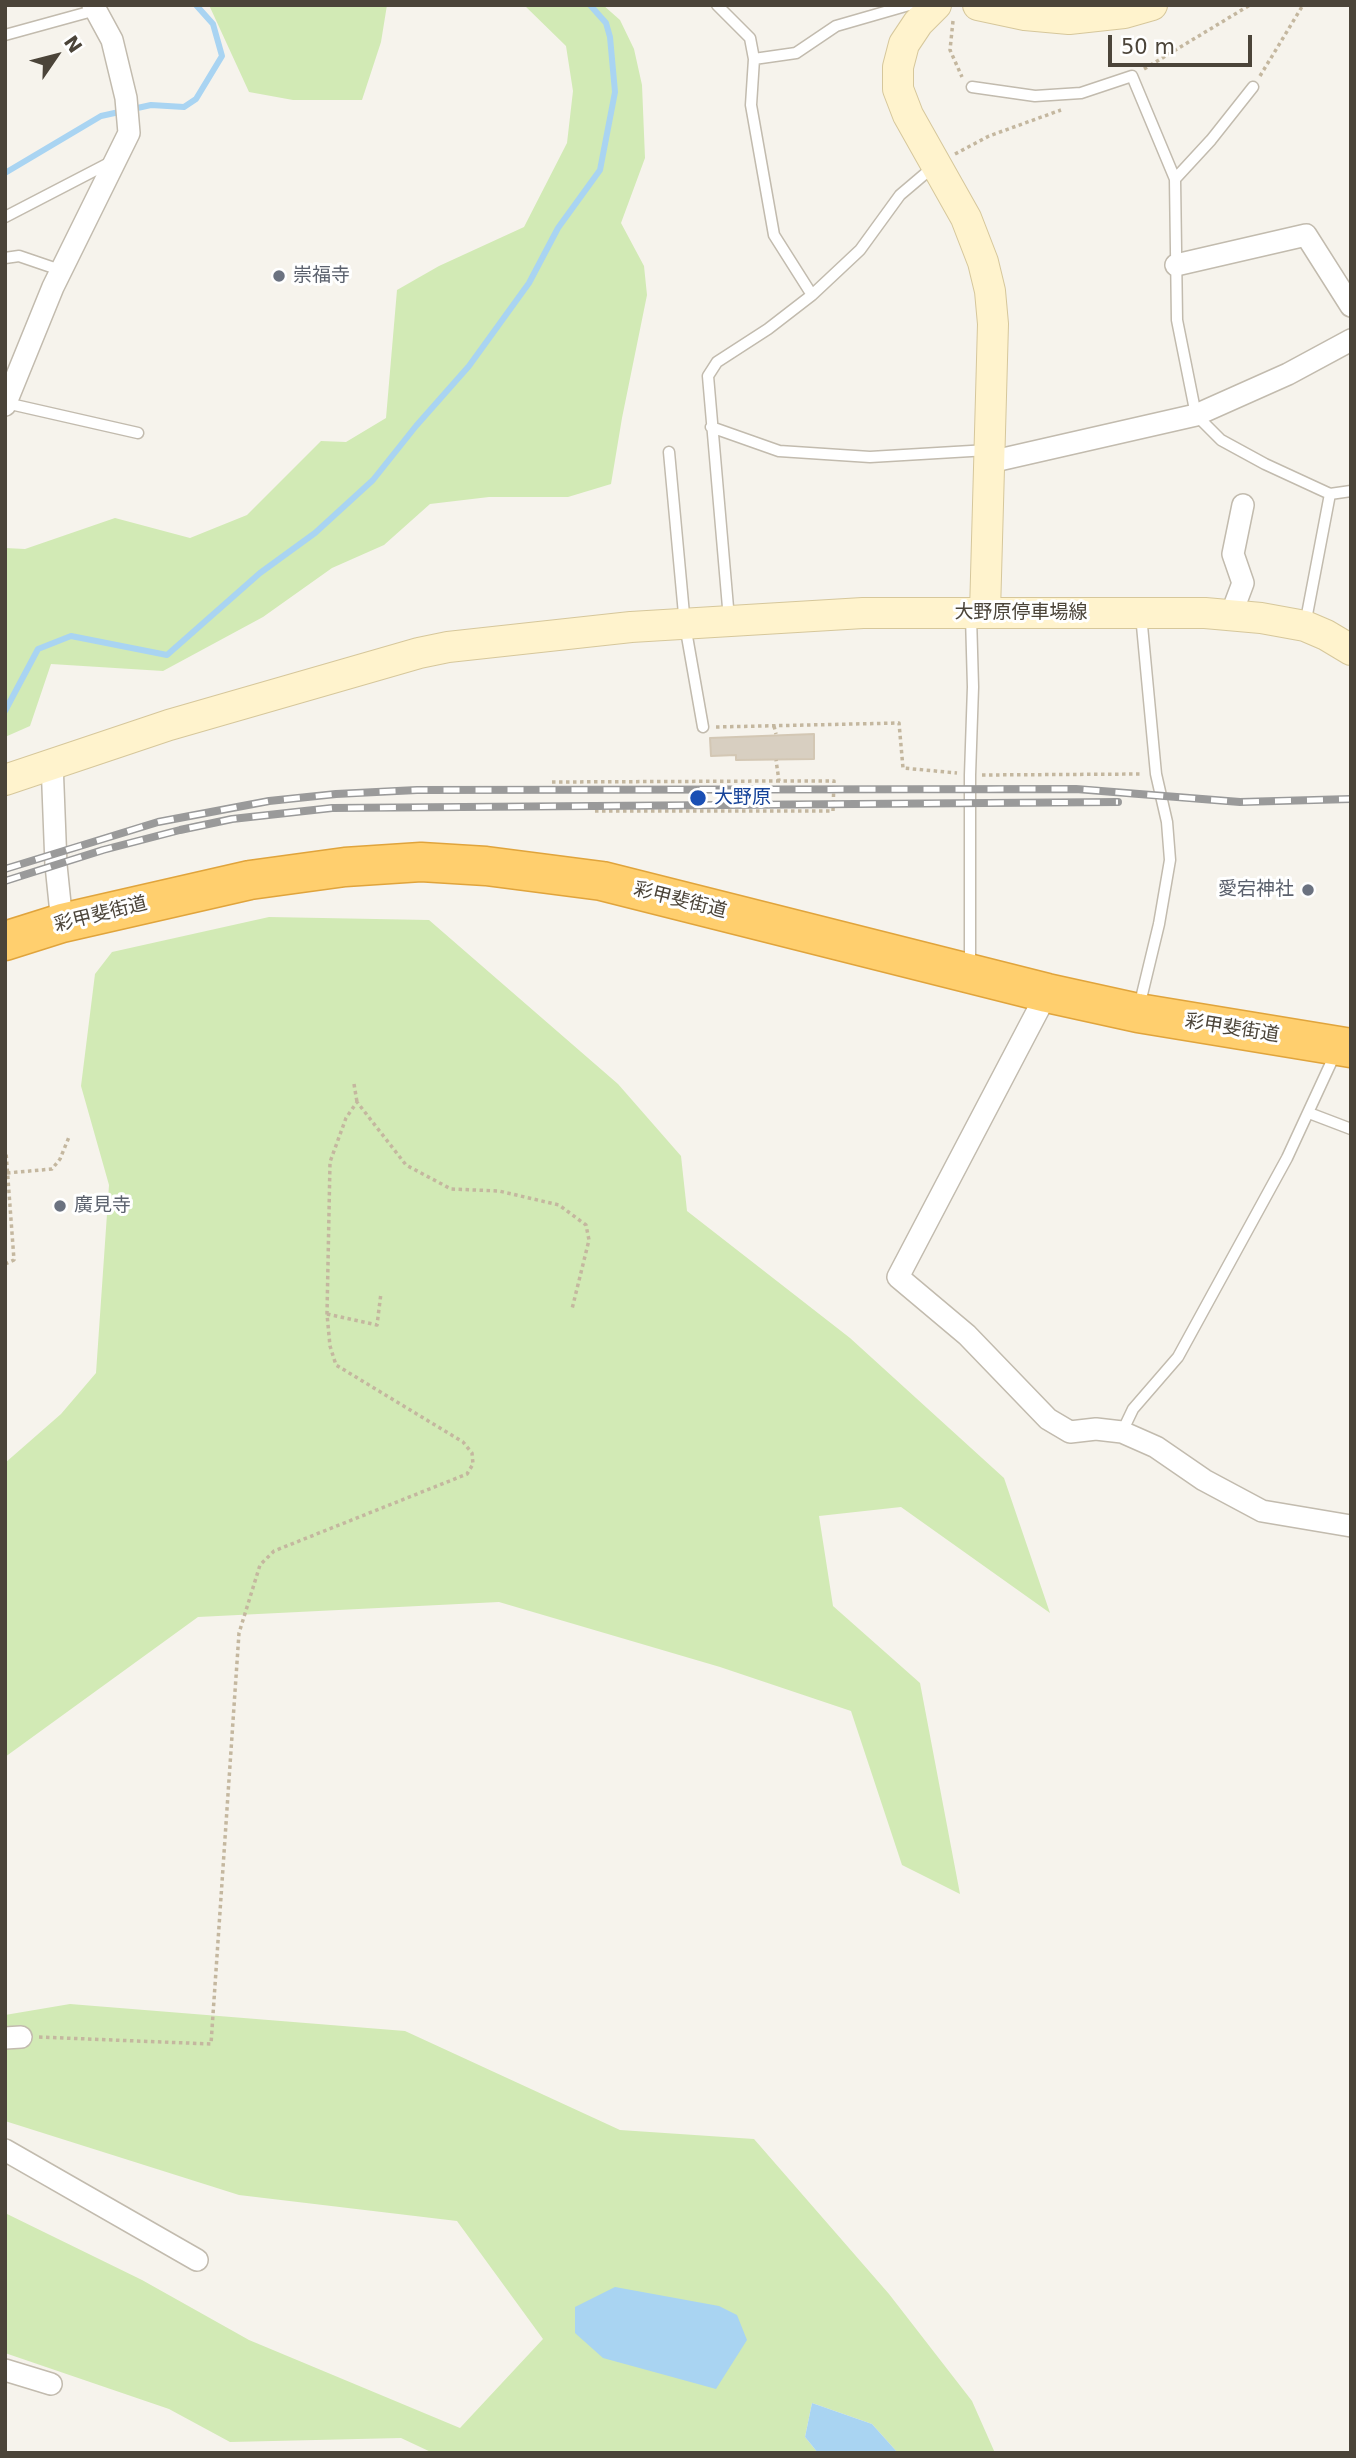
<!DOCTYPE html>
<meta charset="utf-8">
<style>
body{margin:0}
#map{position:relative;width:1356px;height:2458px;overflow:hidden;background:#f6f3ec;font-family:"DejaVu Sans",sans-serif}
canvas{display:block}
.frame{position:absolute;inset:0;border:7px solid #4b4439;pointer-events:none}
.north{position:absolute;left:21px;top:21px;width:70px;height:70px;-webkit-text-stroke:5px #fff;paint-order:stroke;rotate:55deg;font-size:19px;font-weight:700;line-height:28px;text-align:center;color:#4b4439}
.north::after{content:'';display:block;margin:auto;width:24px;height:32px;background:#4b4439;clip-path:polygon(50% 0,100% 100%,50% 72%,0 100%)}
.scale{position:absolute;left:1108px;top:35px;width:144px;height:32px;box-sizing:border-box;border:4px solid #4b4439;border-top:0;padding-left:9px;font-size:21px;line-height:24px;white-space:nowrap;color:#4b4439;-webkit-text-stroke:5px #fff;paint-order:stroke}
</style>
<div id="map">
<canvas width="1356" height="2458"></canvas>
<div class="frame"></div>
<div class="north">N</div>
<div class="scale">50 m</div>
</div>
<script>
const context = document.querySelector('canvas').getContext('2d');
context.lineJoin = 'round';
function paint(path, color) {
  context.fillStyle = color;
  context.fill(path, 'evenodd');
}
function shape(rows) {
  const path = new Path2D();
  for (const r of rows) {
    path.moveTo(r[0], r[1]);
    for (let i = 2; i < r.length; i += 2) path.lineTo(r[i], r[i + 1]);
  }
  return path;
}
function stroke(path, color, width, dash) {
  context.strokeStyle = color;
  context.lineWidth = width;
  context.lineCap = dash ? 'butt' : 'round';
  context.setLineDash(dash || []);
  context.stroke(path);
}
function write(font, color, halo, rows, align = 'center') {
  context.font = font + ' "DejaVu Sans","Noto Sans JP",sans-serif';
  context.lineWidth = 6;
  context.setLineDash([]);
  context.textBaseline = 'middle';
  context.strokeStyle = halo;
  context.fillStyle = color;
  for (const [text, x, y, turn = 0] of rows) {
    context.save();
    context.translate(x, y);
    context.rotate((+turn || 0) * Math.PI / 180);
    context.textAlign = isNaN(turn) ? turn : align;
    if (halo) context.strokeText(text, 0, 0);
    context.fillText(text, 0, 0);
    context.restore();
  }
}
paint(shape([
 [209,5,387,5,381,42,362,100,293,100,249,92],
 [524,5,603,5,620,20,634,49,642,85,645,158,621,223,644,266,647,295,622,418,611,484,568,497,489,497,430,504,384,545,332,568,263,617,163,671,51,664,30,726,5,737,5,548,25,549,115,518,190,538,247,515,321,441,346,442,386,418,397,290,439,266,524,227,567,143,573,91,566,46],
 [269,917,429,920,618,1084,681,1156,687,1211,850,1338,1004,1478,1050,1613,901,1507,819,1516,833,1606,920,1683,960,1894,902,1865,851,1711,720,1667,499,1602,198,1617,5,1757,5,1463,61,1414,96,1373,109,1185,81,1086,95,974,112,952],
 [70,2004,405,2031,620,2130,754,2139,889,2294,972,2401,995,2453,898,2453,872,2424,812,2403,805,2437,818,2453,433,2453,401,2438,230,2442,169,2409,5,2353,5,2213,142,2280,249,2340,460,2428,543,2339,457,2221,239,2195,5,2121,5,2015]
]), '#d2eab5');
paint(shape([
 [615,2287,719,2306,737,2315,747,2340,716,2389,603,2358,575,2333,575,2307],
 [812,2403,872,2424,898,2453,818,2453,805,2437]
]), '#a9d4f2');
stroke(shape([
 [5,173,101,116,151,105,184,107,196,99,222,56,213,24,196,5],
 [5,711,38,649,71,636,167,655,260,573,315,533,373,480,416,426,469,366,529,283,558,228,600,170,615,92,610,37,606,23,590,5]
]), '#a9d4f2', 6);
const building = shape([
 [814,734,814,759,736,760,736,755,711,756,710,738,814,734]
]);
paint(building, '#d8cfc1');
stroke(building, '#d3c7b4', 2);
const lane = shape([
 [717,5,750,38,754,59,751,105,774,235,812,295],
 [5,35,96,10],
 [754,59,796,53,836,26,909,5],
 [972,87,1035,96,1081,93,1132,76,1175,179],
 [1253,87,1211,140,1175,179,1177,320,1196,415,1221,440,1265,464,1330,494,1351,491],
 [5,217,111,162],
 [5,258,19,256,63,271],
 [6,403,138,433],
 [711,427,779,451,870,457,988,450],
 [669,452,685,625,703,727],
 [729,619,708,376,717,362,768,329,812,295,860,250,900,195,933,167],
 [1305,625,1330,494],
 [970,967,970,775,973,687,971,616],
 [1139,1007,1159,924,1170,860,1167,822,1156,774,1141,615],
 [1309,1113,1351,1129],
 [1122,1432,1133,1409,1178,1357,1287,1158,1336,1052]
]);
const street = shape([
 [1176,265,1306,235,1351,306],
 [5,405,53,287,129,133,126,98,112,40,93,5],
 [990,462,1196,415,1288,374,1351,340],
 [1231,615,1243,583,1233,554,1243,505],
 [52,762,56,865,62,923],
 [1047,993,898,1277,967,1335,1048,1419,1070,1432,1096,1429,1122,1432,1156,1447,1204,1480,1262,1511,1351,1526],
 [5,2038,21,2037],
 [5,2150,197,2260],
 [5,2370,51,2384]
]);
const secondary = shape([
 [936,5,918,23,904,44,898,67,898,89,908,115,966,218,983,262,990,291,993,324,985,612],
 [978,5,1025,15,1069,19,1124,13,1152,5],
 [5,780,169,725,419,653,448,647,631,627,863,613,1205,613,1261,618,1305,626,1326,635,1351,650]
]);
const highway = shape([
 [5,941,62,923,250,880,345,867,421,862,486,866,602,881,1047,993,1138,1013,1351,1048]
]);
stroke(lane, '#c2bbae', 13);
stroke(street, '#c2bbae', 24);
stroke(secondary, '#d6c79b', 32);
stroke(highway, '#e0a43c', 41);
stroke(shape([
 [953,21,950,50,962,77],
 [1144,69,1250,5],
 [1260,76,1303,5],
 [955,154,989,136,1061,110],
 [774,726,776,734],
 [716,727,899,723,903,768,957,773],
 [982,775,1142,774],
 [552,782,779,781],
 [595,811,833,811,834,781,779,781,776,760],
 [354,1084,357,1102],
 [7,1173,52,1169,60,1159,69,1137],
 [5,1264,14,1260,6,1152],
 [327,1314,377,1325,381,1293],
 [39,2037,211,2044,239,1633,260,1565,274,1551,467,1474,473,1464,472,1453,463,1442,336,1365,330,1346,327,1314,330,1162,346,1118,357,1102,406,1165,451,1189,499,1191,559,1205,586,1225,589,1240,572,1309]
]), '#c4b79f', 3.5, [3.5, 3.5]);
stroke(lane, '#fff', 10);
stroke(street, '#fff', 21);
stroke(secondary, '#fff3cd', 30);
stroke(highway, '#ffcf6e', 38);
const rail = shape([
 [5,869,158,822,269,801,336,794,417,790,1076,789,1240,802,1351,799],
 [5,881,103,850,180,830,232,819,332,808,1118,802]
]);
stroke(rail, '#9a9a9a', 8);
stroke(rail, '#fff', 5, [16]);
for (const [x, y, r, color] of [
 [279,276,7,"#6b7280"],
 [698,798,9,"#1a4fb4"],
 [1308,890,7,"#6b7280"],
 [60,1206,7,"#6b7280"]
]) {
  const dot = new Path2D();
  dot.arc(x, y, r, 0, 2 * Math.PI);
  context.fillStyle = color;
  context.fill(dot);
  stroke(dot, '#fff', 2.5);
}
write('19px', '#5b616d', '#fff', [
 ["崇福寺",293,276],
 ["愛宕神社",1294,890,"right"],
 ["廣見寺",74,1206]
], 'left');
write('19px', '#4b4439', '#fff', [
 ["大野原停車場線",1021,613],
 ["彩甲斐街道",680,901,14],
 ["彩甲斐街道",101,915,-14],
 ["彩甲斐街道",1232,1029,9]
]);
write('19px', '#164399', '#fff', [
 ["大野原",714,798]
], 'left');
</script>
